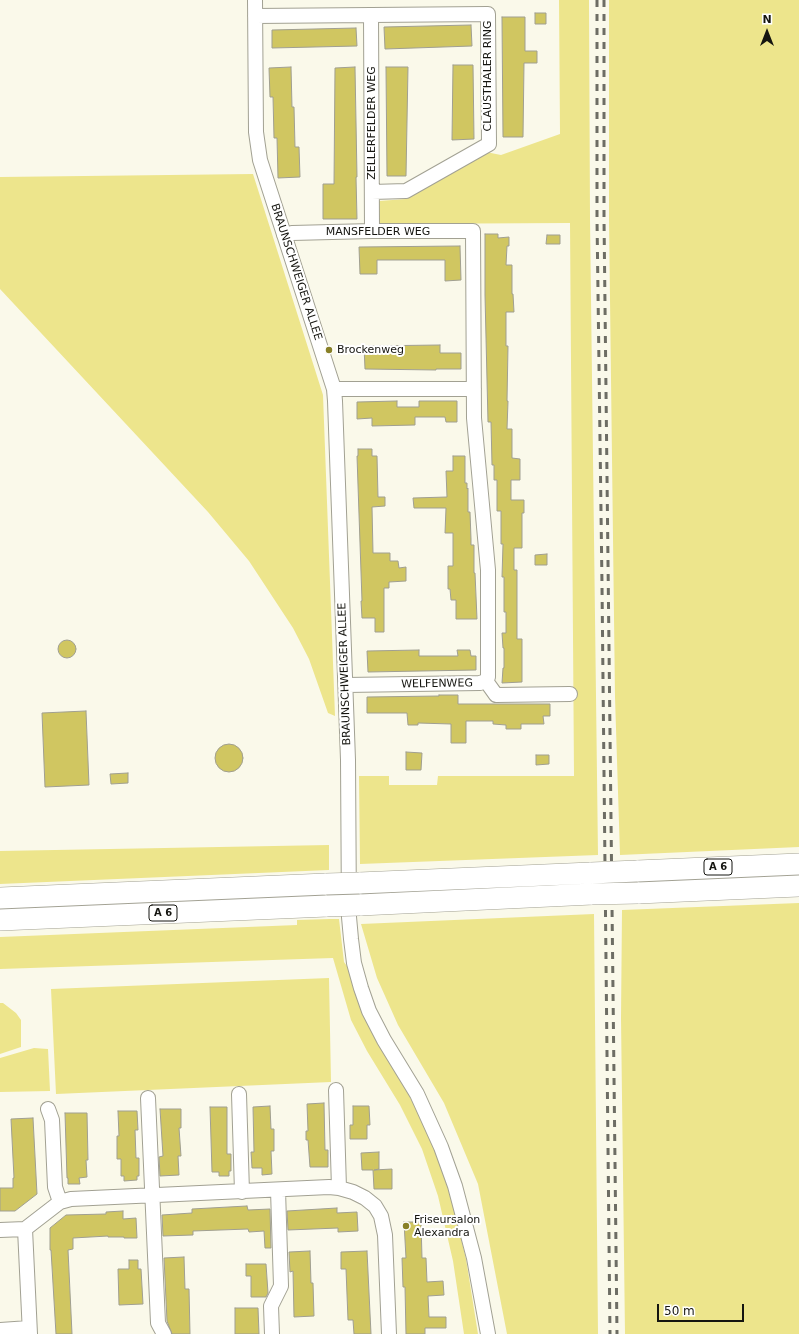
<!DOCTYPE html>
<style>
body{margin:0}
#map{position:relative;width:799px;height:1334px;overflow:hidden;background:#faf9ea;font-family:"DejaVu Sans",sans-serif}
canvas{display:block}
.north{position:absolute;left:747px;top:12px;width:40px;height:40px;-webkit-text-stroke:3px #fff;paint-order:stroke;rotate:0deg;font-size:11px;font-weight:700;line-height:16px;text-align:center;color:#151510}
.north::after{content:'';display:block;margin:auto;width:14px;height:18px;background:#151510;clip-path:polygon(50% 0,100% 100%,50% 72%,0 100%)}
.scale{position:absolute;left:657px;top:1304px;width:87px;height:18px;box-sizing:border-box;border:2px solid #151510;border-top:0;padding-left:5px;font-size:12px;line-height:14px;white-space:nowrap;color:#151510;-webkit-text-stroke:3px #fff;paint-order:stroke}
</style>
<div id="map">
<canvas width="799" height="1334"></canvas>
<div class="north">N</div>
<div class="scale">50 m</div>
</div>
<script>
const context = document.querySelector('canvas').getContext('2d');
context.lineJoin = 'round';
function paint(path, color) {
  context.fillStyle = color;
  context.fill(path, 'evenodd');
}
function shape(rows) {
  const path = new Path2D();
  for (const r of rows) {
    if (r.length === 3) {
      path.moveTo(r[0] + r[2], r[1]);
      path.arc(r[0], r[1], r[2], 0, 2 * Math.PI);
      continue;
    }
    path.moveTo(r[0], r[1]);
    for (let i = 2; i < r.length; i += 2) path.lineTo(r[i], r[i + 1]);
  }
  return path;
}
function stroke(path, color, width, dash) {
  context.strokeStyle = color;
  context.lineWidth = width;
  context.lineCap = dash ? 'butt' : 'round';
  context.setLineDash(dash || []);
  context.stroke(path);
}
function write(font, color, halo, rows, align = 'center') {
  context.font = font + ' "DejaVu Sans",sans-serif';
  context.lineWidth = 4;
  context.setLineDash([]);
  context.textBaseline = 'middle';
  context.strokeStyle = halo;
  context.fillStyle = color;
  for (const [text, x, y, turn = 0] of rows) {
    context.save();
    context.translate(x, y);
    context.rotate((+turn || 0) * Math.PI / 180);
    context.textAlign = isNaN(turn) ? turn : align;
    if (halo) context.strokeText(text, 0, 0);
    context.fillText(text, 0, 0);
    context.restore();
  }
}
paint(shape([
 [559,0,589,0,590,219,598,855,360,864,359,776,389,776,389,785,437,785,438,776,574,776,570,223,379,224,379,201,406,199,486,152,501,155,560,134],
 [609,0,799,0,799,847,620,855,615,697,609,219],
 [253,174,323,395,335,716,328,713,309,659,293,628,249,561,208,512,0,289,0,177],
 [329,845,329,870,0,884,0,851],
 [799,903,799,1334,625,1334,621,1018,622,910],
 [594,914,598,1334,507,1334,478,1184,444,1103,398,1025,377,978,361,924],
 [330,919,339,919,344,962,349,969,354,990,363,1014,410,1097,434,1147,450,1193,466,1259,478,1334,464,1334,453,1261,438,1196,422,1149,400,1105,367,1051,351,1020,333,958,0,969,0,937,297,925,297,920],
 [329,978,331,1082,56,1094,51,989],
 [0,1003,3,1003,16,1013,21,1020,21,1047,0,1054],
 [34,1048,48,1049,50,1091,0,1092,0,1058]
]), '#ede58c');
const building = shape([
 [535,13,546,13,546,24,535,24,535,13],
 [502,17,525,17,525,51,537,51,537,63,524,63,523,137,503,137,502,17],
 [471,25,472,46,385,49,384,27,471,25],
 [356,28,357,46,272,48,272,30,356,28],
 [453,65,473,65,474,139,452,140,453,65],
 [291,67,292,107,294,107,295,147,299,147,300,177,278,178,277,138,274,138,273,97,270,97,269,68,291,67],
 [355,67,357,177,356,177,357,219,323,219,323,184,334,184,335,68,355,67],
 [386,67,408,67,406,176,387,176,386,67],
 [485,234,498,234,498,238,509,237,509,246,507,246,506,265,512,265,512,294,513,294,514,312,506,312,506,346,508,346,507,401,508,401,507,429,512,429,512,458,520,459,520,480,511,480,511,500,524,500,524,513,522,513,522,548,514,548,514,570,517,570,517,639,522,639,522,682,502,683,503,668,504,668,504,648,503,648,502,633,506,633,506,612,504,612,504,577,502,577,503,544,501,544,501,511,497,511,497,480,494,480,494,465,492,465,491,422,488,422,485,295,485,234],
 [547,235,560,235,560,244,546,244,547,235],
 [460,246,461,280,445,281,445,260,377,260,377,274,360,274,359,247,460,246],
 [440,345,440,353,461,353,461,369,436,369,436,370,365,369,364,346,440,345],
 [397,401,397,407,419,407,419,401,457,401,457,422,446,422,445,417,415,417,415,425,372,426,372,418,357,419,357,402,397,401],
 [358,449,372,449,372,456,377,456,378,497,385,497,385,506,372,507,373,553,390,553,390,561,398,561,399,568,406,567,406,581,389,582,389,588,384,588,384,632,375,632,375,618,362,618,361,601,362,601,357,456,358,456,358,449],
 [453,456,465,456,465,483,467,483,467,489,468,488,468,512,470,512,471,539,471,545,474,545,474,573,475,573,477,619,456,619,456,600,451,600,450,589,448,589,448,566,453,566,453,533,445,533,446,508,414,508,413,498,447,497,446,471,453,471,453,456],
 [547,554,547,565,535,565,535,555,547,554],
 [67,649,9],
 [419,650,419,656,458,656,457,650,470,650,471,656,476,656,476,670,368,672,367,651,419,650],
 [439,695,458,695,458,704,550,704,550,716,543,716,544,724,521,724,521,729,506,729,506,725,493,724,493,721,466,721,466,743,451,743,451,724,418,723,418,725,408,725,407,713,367,713,367,697,439,696,439,695],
 [86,711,89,785,45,787,42,713,86,711],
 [229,758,14],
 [406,752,422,753,421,770,406,770,406,752],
 [536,755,549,755,549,764,536,765,536,755],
 [128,773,128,783,111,784,110,774,128,773],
 [324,1103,325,1150,328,1150,328,1167,310,1167,308,1140,306,1140,306,1131,308,1131,307,1104,324,1103],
 [270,1106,271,1129,274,1129,274,1151,271,1151,272,1174,262,1175,262,1168,252,1168,251,1152,254,1152,253,1107,270,1106],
 [353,1106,369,1106,370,1125,367,1125,367,1139,350,1139,350,1125,353,1125,353,1106],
 [210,1107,227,1107,227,1154,231,1154,231,1171,229,1171,229,1176,219,1176,219,1172,212,1172,210,1107],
 [160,1109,181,1109,181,1128,179,1128,181,1156,178,1156,179,1175,160,1176,159,1157,163,1156,160,1109],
 [118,1111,137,1111,138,1130,135,1130,136,1158,139,1158,139,1176,137,1176,137,1180,124,1181,124,1176,121,1176,121,1159,117,1159,117,1136,119,1136,118,1111],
 [65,1113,87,1113,88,1160,86,1160,87,1177,79,1178,80,1184,68,1184,68,1178,67,1178,65,1113],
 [33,1118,37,1194,15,1211,0,1211,0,1188,13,1188,13,1178,14,1178,11,1119,33,1118],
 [379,1152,379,1169,374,1170,392,1169,392,1189,374,1189,373,1170,362,1170,361,1153,379,1152],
 [247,1206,248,1210,270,1209,271,1248,265,1248,264,1231,249,1232,248,1229,193,1231,193,1235,163,1236,162,1215,192,1213,192,1209,247,1206],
 [337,1208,337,1213,357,1212,358,1231,338,1232,338,1228,288,1230,287,1211,337,1208],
 [123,1211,123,1219,136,1218,137,1238,124,1238,124,1237,108,1237,108,1236,73,1238,73,1249,68,1250,72,1334,56,1334,51,1250,50,1250,50,1228,66,1215,106,1214,106,1212,123,1211],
 [404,1222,421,1222,422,1258,426,1258,427,1282,443,1281,444,1295,428,1296,429,1317,446,1317,446,1328,425,1328,425,1334,406,1334,405,1287,403,1287,402,1258,406,1258,404,1222],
 [310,1251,311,1283,313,1283,314,1316,294,1317,293,1271,290,1272,289,1252,310,1251],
 [367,1251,371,1334,354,1334,353,1320,348,1320,346,1269,341,1269,341,1252,367,1251],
 [184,1257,185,1289,189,1289,190,1334,172,1334,167,1321,164,1258,184,1257],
 [129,1260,138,1260,138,1269,141,1269,143,1304,119,1305,118,1269,129,1269,129,1260],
 [246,1264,266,1264,268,1293,266,1297,251,1297,251,1276,246,1276,246,1264],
 [235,1308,258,1308,259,1334,235,1334,235,1308]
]);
paint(building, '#d0c661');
stroke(building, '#a09f91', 1);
const minor = shape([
 [255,0,256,132,260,160,334,389,335,401,348,760,349,917,351,939,354,963,361,988,369,1011,384,1040,417,1094,441,1147,455,1186,474,1258,488,1334],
 [371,15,372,231],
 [255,16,488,14,489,144,406,191,372,192],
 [284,235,292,233,372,231,473,231,474,418,488,570,488,677,486,681],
 [334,389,474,389],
 [486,681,496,695,570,694],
 [346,685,480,683,486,681],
 [336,1090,339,1188],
 [239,1094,242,1192],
 [148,1098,158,1323,164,1334],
 [48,1109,52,1120,55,1187,60,1202],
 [0,1230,25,1229],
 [0,1330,29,1328],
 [30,1334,25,1229,60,1202,71,1199,329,1187,339,1188,353,1192,365,1198,375,1206,381,1216,385,1235,389,1334],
 [272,1334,271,1306,281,1286,278,1190]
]);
const highway = shape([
 [637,871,799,864],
 [359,883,591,873],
 [638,893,799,886],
 [0,898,326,884],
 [360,905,592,894],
 [0,920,327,906]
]);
stroke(minor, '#a2a193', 16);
stroke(highway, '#a2a193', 22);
stroke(minor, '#fff', 14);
stroke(highway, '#fff', 21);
stroke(shape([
 [597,0,597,219,602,585,610,1334],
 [604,0,604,219,617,1334]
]), '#6d6d64', 3, [7, 7]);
const highwayBridge = shape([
 [591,873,637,871],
 [326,884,359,883],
 [592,894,638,893],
 [327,906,360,905]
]);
stroke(highwayBridge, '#a2a193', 22, []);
stroke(highwayBridge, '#fff', 21);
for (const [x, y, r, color] of [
 [329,350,4,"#888027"],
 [406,1226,4,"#888027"]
]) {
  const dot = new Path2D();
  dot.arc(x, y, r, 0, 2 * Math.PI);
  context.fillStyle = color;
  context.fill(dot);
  stroke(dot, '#fff', 1.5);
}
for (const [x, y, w] of [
 [718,867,28],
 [163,913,28]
]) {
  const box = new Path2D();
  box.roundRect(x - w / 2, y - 8, w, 16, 3);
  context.fillStyle = '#fff';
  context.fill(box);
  stroke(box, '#151510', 1);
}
write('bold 10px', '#151510', null, [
 ["A 6",718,867],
 ["A 6",163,913]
]);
write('11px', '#151510', '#fff', [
 ["CLAUSTHALER RING",488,76,-90],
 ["ZELLERFELDER WEG",372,123,-90],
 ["MANSFELDER WEG",378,232],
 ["BRAUNSCHWEIGER ALLEE",296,272,72],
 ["BRAUNSCHWEIGER ALLEE",345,674,-92],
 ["WELFENWEG",437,684,-1]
]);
write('11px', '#151510', '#fff', [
 ["Brockenweg",337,350],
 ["Friseursalon",414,1220],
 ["Alexandra",414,1233]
], 'left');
</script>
